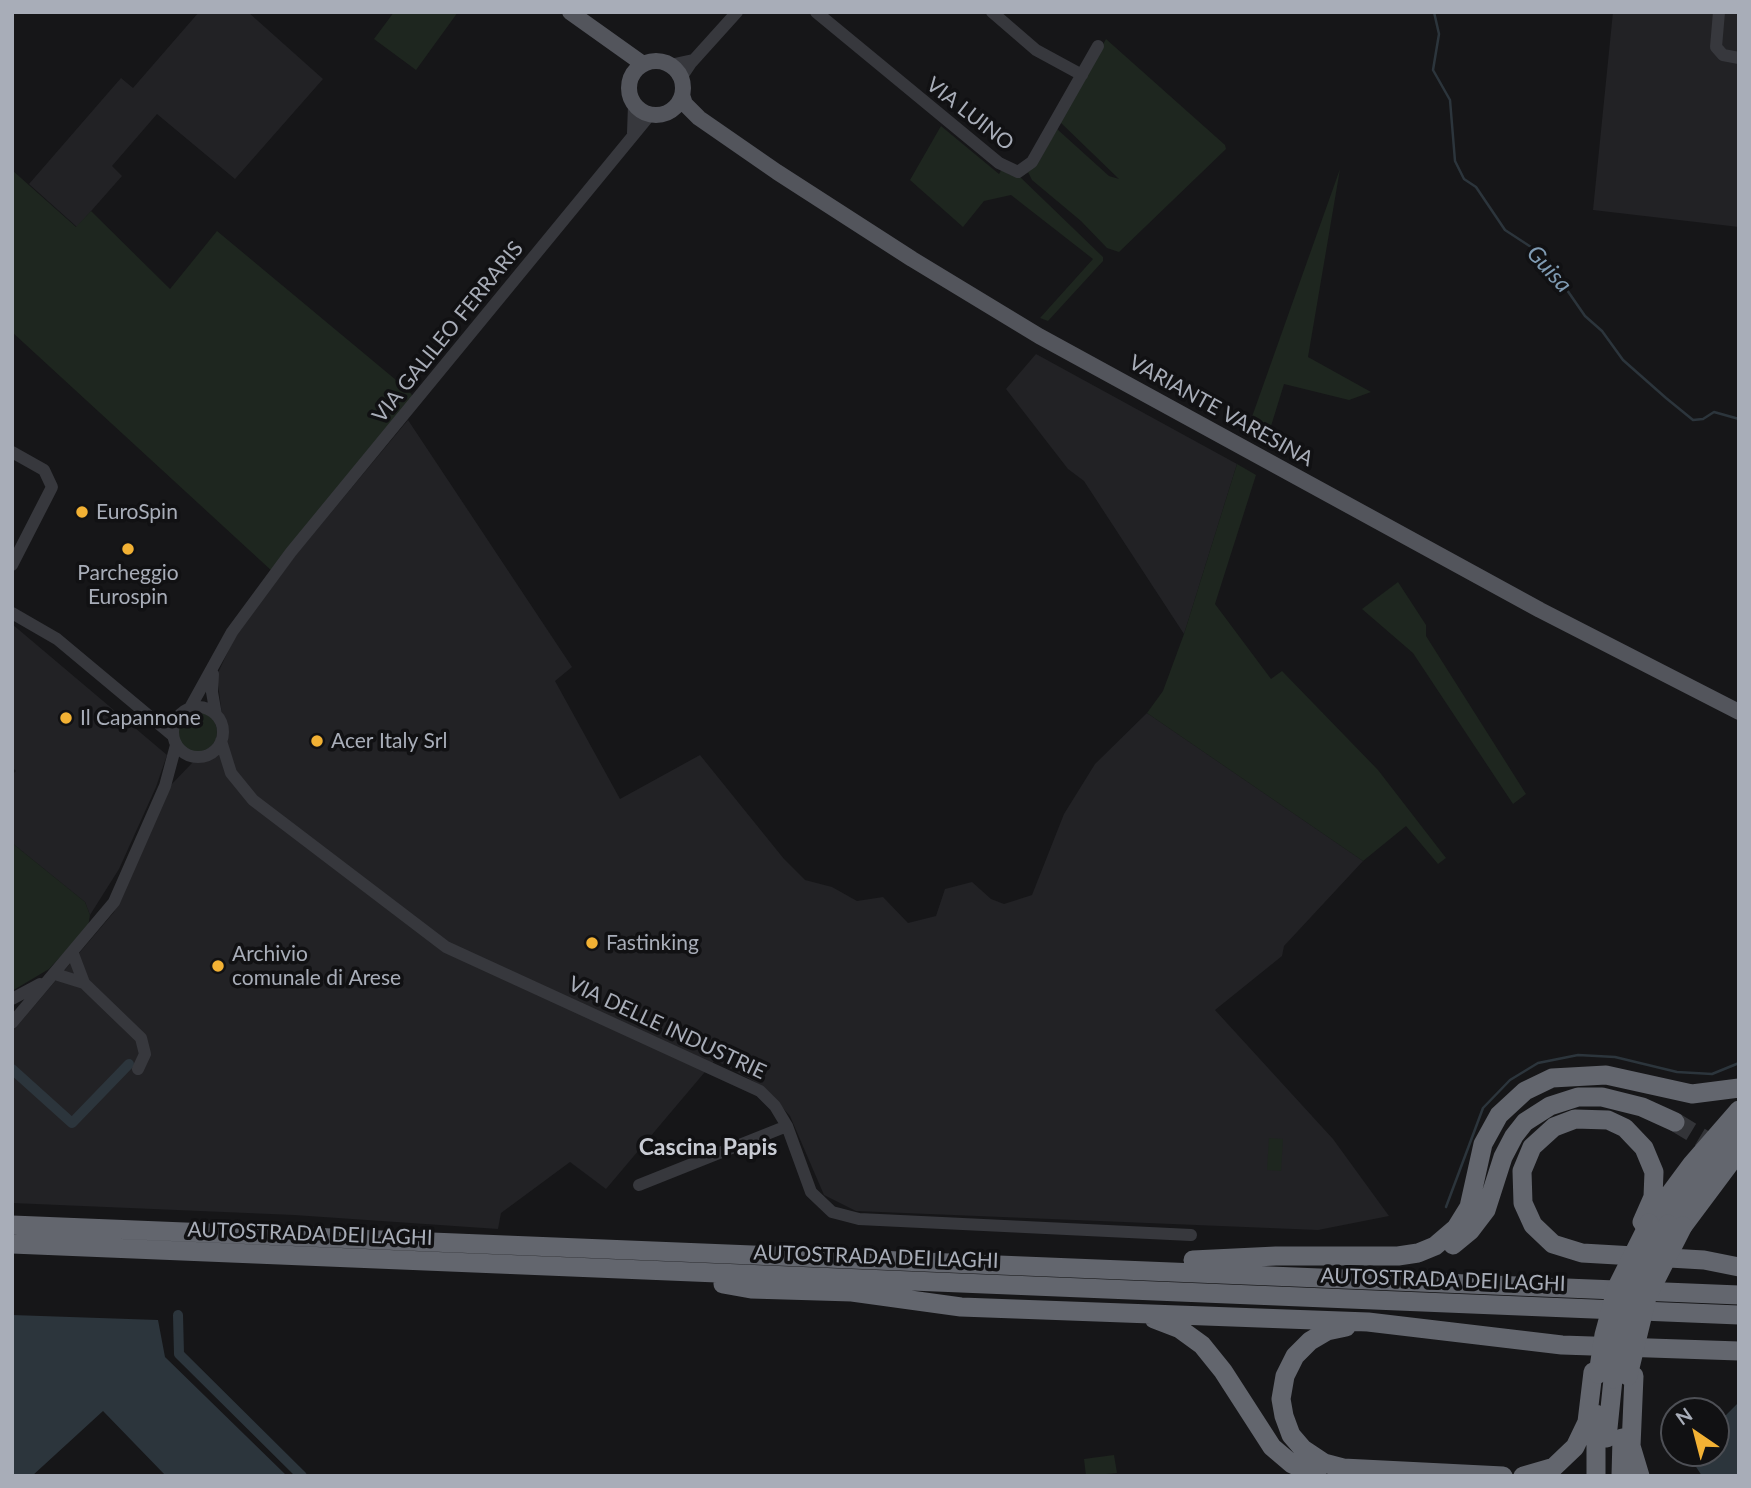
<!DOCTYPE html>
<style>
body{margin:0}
#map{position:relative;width:1751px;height:1488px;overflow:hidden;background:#161618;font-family:Lato,sans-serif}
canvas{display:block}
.frame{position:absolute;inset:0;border:14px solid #a8adb8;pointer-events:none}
.north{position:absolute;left:1660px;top:1397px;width:70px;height:70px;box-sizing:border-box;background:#111113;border:2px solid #4d4f55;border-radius:50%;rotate:325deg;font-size:19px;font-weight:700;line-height:28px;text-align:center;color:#a8adb8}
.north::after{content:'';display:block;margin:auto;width:24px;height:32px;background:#f2b134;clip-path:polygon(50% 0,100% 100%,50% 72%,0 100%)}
</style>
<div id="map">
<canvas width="1751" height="1488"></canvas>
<div class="frame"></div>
<div class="north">N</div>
</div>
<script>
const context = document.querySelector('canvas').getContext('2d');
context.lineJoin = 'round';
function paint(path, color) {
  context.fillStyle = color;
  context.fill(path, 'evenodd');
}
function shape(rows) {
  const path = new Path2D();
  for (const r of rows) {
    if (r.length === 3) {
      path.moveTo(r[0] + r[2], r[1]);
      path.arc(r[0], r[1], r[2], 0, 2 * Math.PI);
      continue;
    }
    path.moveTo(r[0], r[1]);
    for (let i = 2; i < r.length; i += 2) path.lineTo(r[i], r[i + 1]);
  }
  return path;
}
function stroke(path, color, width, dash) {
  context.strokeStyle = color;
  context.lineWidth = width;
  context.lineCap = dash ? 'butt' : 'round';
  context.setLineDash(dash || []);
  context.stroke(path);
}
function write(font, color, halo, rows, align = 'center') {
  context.font = font + ' Lato,sans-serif';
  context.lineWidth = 7;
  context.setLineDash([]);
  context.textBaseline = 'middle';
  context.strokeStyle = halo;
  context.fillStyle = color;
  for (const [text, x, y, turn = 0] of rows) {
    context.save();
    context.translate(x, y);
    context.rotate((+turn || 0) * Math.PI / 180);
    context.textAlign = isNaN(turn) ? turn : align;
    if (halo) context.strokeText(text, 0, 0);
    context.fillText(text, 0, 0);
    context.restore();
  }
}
paint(shape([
 [199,12,248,12,323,79,235,179,157,114,112,166,122,176,77,227,29,184,121,78,133,88],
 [1613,12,1739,12,1739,227,1593,210],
 [1036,354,1237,464,1184,634,1084,481,1068,469,1006,389],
 [408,420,572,667,555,681,620,799,700,755,784,859,805,880,832,887,857,901,883,897,908,923,936,916,945,889,972,882,991,899,1004,904,1032,895,1064,814,1095,764,1147,713,1363,861,1284,946,1282,956,1215,1010,1333,1139,1389,1216,1318,1230,856,1211,824,1195,790,1116,764,1087,715,1060,606,1189,570,1162,501,1213,498,1229,294,1215,12,1203,12,1032,114,912,168,788,194,761,212,756,225,740,217,675,238,630,299,551],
 [12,624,167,755,156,787,119,869,90,915,85,902,12,843,12,775,16,771,12,767]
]), '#222225');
paint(shape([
 [394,12,458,12,416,70,374,39],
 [1106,39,1225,145,1226,149,1119,252,1107,248,1081,221,1032,180,1028,172,1037,165,1057,129,1109,176,1119,179,1060,122],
 [941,126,999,174,1002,169,1010,175,1018,175,1103,257,1103,261,1048,321,1040,318,1093,259,1011,195,984,201,963,227,910,180],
 [1340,169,1308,357,1371,392,1349,400,1284,384,1267,439,1248,428],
 [12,170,76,227,91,211,170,289,217,231,408,390,415,399,273,572,12,332],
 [1237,464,1256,475,1215,604,1271,679,1282,671,1378,770,1446,858,1438,864,1406,826,1363,861,1147,713,1163,691,1184,634],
 [1398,582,1426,625,1426,636,1526,794,1513,804,1413,653,1362,609],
 [197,732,20],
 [12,843,85,902,90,915,88,927,49,969,12,991],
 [1269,1138,1283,1139,1281,1171,1267,1170],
 [1114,1455,1117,1473,1086,1476,1084,1459]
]), '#1e261f');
paint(shape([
 [12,1315,158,1320,165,1357,287,1476,166,1476,103,1411,32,1476,12,1476],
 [1739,1402,1739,1476,1702,1476,1687,1453,1716,1453,1716,1413,1717,1416,1726,1415]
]), '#2c353c');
stroke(shape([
 [1434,12,1439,34,1433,70,1450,100,1455,161,1464,179,1476,187,1505,230,1531,247,1540,267,1558,277,1585,316,1602,331,1623,360,1666,398,1693,420,1703,419,1714,412,1739,419],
 [1446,1207,1483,1108,1510,1080,1538,1063,1578,1055,1615,1057,1677,1072,1712,1074,1739,1063]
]), '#2c353c', 2.5);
stroke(shape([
 [12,1069,72,1123,129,1064],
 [178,1315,179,1354,302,1476]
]), '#2c353c', 10);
stroke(shape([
 [1675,1122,1723,1151]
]), '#333438', 19, [19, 10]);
stroke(shape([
 [816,12,999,163,1018,172,1032,162,1098,46],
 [992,12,1036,50,1082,75],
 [1719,12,1716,47,1723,55,1739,58],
 [670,65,693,60],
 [681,78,691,63,737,12],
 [633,133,634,105],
 [12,452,44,470,52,487,12,565],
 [12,613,57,639,172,735],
 [213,674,212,692,216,715],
 [198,732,25],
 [190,708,232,632,291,552,650,115],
 [221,741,231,773,253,800,446,947,760,1091,775,1106,787,1126,811,1192,832,1212,859,1219,1191,1235],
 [73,954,84,983,141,1038,145,1054,138,1069],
 [55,974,84,983],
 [12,999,40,984],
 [12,1023,114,902,165,786,176,745],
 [639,1185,787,1126]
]), '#37383d', 12);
stroke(shape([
 [570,12,643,64],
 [656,88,27],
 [682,95,685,104,699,118,777,172,912,259,1039,336,1540,610,1739,712]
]), '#53555c', 16);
stroke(shape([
 [1652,1218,1692,1164,1739,1110],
 [1642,1222,1653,1197,1654,1172,1644,1148,1625,1128,1608,1120,1575,1119,1554,1127,1532,1147,1522,1171,1523,1203,1533,1225,1553,1244,1582,1253,1704,1260,1739,1267],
 [1668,1224,1697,1180,1739,1131],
 [12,1225,1739,1295],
 [1683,1226,1739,1151],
 [12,1244,1739,1315],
 [1453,1245,1470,1231,1486,1210,1503,1157,1514,1136,1525,1122,1550,1106,1578,1097,1602,1097,1642,1107,1675,1122],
 [1193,1260,1276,1256,1398,1256,1418,1253,1435,1246,1456,1228,1469,1207,1483,1144,1499,1115,1525,1091,1552,1078,1606,1075,1692,1094,1739,1088],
 [723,1284,751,1289,852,1292,961,1307,1368,1322,1562,1345,1739,1351],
 [1154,1319,1180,1329,1202,1345,1223,1371,1272,1447,1292,1464,1317,1476],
 [1346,1327,1327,1331,1310,1341,1295,1356,1285,1376,1281,1399,1284,1416,1291,1435,1303,1449,1324,1463,1343,1468,1503,1476],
 [1634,1376,1631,1446,1640,1476],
 [1596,1414,1596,1476],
 [1607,1438,1613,1379],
 [1523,1476,1554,1467,1575,1447,1587,1422,1593,1372],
 [1621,1476,1622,1438]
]), '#63666e', 19);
stroke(shape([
 [1598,1374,1604,1335,1617,1287,1649,1223],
 [1628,1376,1647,1297,1683,1226],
 [1613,1379,1631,1299,1652,1250,1668,1224]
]), '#63666e', 19);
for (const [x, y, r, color] of [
 [82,512,7,"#f2b134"],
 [128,549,7,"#f2b134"],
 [66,718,7,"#f2b134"],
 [317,741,7,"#f2b134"],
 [592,943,7,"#f2b134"],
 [218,966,7,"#f2b134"]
]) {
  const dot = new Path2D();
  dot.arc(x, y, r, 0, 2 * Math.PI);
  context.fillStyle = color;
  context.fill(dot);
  stroke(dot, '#111113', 2.5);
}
write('21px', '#a8adb8', '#111113', [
 ["VIA LUINO",970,114,38],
 ["VIA GALILEO FERRARIS",448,332,-51],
 ["VARIANTE VARESINA",1221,411,29],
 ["VIA DELLE INDUSTRIE",667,1028,25],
 ["AUTOSTRADA DEI LAGHI",310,1234,2],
 ["AUTOSTRADA DEI LAGHI",876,1257,2],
 ["AUTOSTRADA DEI LAGHI",1443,1280,2]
]);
write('21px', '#a8adb8', '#111113', [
 ["EuroSpin",96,512],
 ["Parcheggio",128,573,"center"],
 ["Eurospin",128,597,"center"],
 ["Il Capannone",80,718],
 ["Acer Italy Srl",331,741],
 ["Fastinking",606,943],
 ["Archivio",232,954],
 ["comunale di Arese",232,978]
], 'left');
write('italic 23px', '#7f9bb3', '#111113', [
 ["Guisa",1549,269,48]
]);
write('bold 23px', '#c9ccd4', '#111113', [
 ["Cascina Papis",708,1148]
]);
</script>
